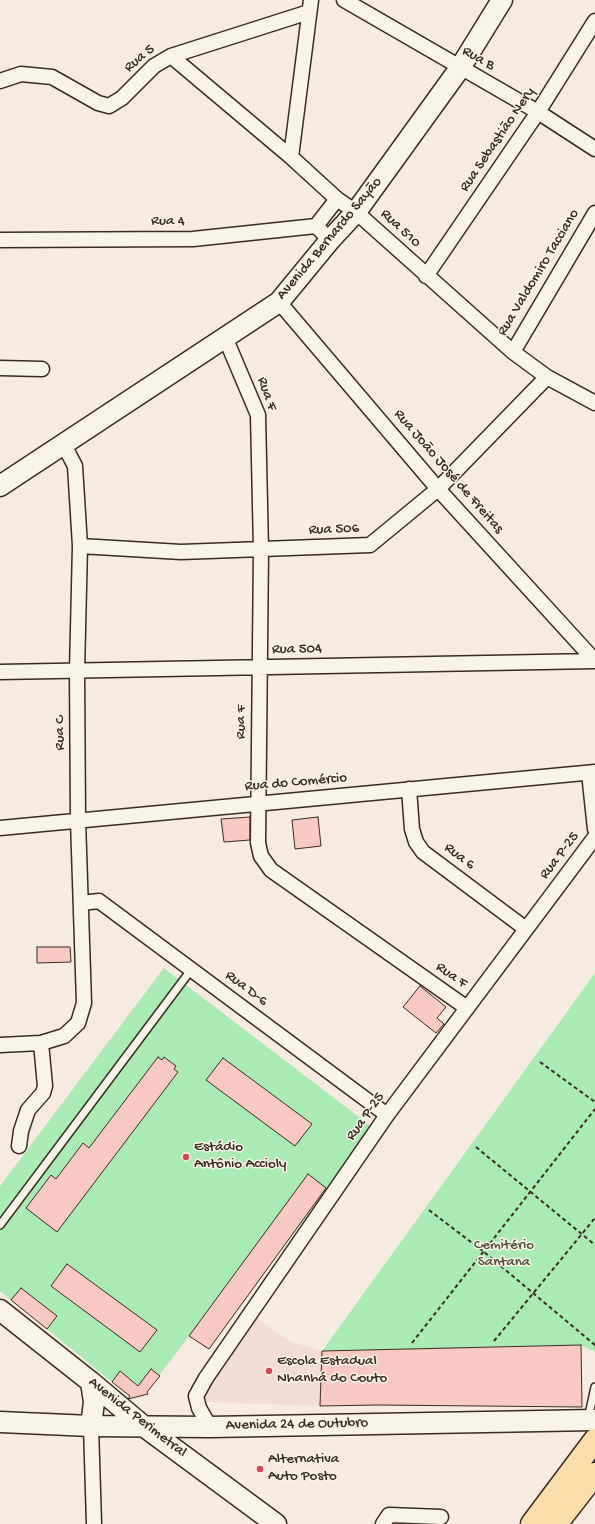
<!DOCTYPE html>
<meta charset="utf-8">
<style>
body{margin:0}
canvas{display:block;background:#f7eae1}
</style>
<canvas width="595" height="1524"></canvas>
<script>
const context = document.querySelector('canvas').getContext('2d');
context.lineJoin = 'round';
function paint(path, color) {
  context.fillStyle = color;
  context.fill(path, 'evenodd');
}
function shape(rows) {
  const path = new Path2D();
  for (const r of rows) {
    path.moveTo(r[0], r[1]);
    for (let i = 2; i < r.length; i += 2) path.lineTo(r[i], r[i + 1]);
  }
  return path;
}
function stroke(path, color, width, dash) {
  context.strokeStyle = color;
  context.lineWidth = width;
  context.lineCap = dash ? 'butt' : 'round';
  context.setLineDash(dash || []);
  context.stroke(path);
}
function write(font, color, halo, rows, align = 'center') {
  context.font = font + ' "Gochi Hand",sans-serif';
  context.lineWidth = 3;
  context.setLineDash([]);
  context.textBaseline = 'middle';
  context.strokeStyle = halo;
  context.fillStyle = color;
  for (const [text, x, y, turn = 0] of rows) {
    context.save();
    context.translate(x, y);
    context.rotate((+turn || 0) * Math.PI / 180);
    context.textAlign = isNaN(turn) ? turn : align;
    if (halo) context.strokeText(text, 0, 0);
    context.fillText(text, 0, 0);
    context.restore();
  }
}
paint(shape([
 [255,1317,289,1341,322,1351,320,1406,205,1402,203,1390]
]), '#f3dcd4');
paint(shape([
 [164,968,372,1127,209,1349,189,1336,145,1394,112,1382,0,1291,0,1186],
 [595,973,595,1352,581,1345,322,1351]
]), '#aaebb4');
const building = shape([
 [250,817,250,840,224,842,221,819,250,817],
 [318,817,321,846,295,849,292,820,318,817],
 [37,947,70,947,71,962,37,963,37,947],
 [420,986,446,1007,437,1018,444,1024,436,1033,403,1007,420,986],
 [158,1057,162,1060,164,1057,176,1066,174,1069,178,1072,57,1232,26,1208,51,1175,56,1179,83,1143,89,1148,158,1057],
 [223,1058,312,1124,295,1146,206,1080,223,1058],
 [308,1174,326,1188,209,1349,189,1336,308,1174],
 [67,1264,157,1330,140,1352,51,1286,67,1264],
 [21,1288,57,1316,47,1329,11,1300,21,1288],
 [581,1345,582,1407,378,1405,320,1406,322,1351,581,1345],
 [151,1369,160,1376,147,1392,148,1394,128,1399,130,1396,112,1382,120,1371,138,1386,151,1369]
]);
paint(building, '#f8c8c3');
stroke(building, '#3b2a1e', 1);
const lane = shape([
 [0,1225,191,970],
 [588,1419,595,1387]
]);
const street = shape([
 [344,0,538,112,595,149],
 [171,56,291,157,337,199,356,212,513,352,547,377,595,403],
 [0,81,21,74,52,77,98,103,109,106,122,98,154,66,171,56,309,12],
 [291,157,311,0],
 [316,226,337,199],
 [0,240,193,239,316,226,330,240],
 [426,276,538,112,595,21],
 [279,302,438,489,595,661],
 [225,337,258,415,261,550,258,843,261,856,271,870,467,1008],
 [513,352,595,213],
 [0,368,42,369],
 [80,546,181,552,370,545,438,489,547,377],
 [0,672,595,661],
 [589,773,595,829],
 [409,789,412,829,416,842,423,852,526,929],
 [0,828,595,772],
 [81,903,99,901,387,1115],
 [0,1045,41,1043,64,1036,78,1023,84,1003,78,820,77,671,80,546,75,466,64,445],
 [19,1146,21,1131,28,1110,43,1093,45,1086,41,1043],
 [91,1426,94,1524],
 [210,1427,199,1408,196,1396,206,1378,387,1115,595,837],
 [383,1524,389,1515,441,1517]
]);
const secondary = shape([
 [0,486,279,302,330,240,356,212,460,68,502,0],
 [0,1310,91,1382,142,1425,276,1524],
 [91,1382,94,1402,91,1426],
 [0,1422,91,1426,210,1427,595,1420]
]);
const primary = shape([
 [532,1524,595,1440],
 [556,1524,595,1474]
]);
stroke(lane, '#3b2a1e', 10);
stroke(street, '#3b2a1e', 17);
stroke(secondary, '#3b2a1e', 23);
stroke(primary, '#3b2a1e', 25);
stroke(shape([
 [540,1062,595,1102],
 [476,1147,595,1245],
 [429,1210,484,1252,595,1345],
 [494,1341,595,1218],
 [412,1343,595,1109]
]), '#3b2a1e', 2, [4, 3]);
stroke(lane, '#f7f3e8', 7);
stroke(street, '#f7f3e8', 14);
stroke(secondary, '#f7f3e8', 20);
stroke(primary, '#f9deab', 22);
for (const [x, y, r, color] of [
 [186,1157,4,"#d1495b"],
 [269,1371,4,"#d1495b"],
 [260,1469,4,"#d1495b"]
]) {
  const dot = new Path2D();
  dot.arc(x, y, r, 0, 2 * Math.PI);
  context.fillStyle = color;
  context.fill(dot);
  stroke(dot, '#f7f3e8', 1.5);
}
write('15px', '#3b2a1e', '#f7f3e8', [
 ["Rua 5",140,59,-40],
 ["Rua B",478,59,29],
 ["Rua Sebastião Nery",498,140,-56],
 ["Rua 4",168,222],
 ["Rua 510",400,229,43],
 ["Avenida Bernardo Sayão",330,239,-50],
 ["Rua Valdomiro Tacciano",539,273,-59],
 ["Rua F",266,394,71],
 ["Rua João José de Freitas",448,472,49],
 ["Rua 506",334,530,-2],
 ["Rua 504",297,650,-1],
 ["Rua F",242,722,-90],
 ["Rua C",61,733,-90],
 ["Rua do Comércio",296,783,-5],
 ["Rua P-25",560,856,-53],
 ["Rua 6",459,857,37],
 ["Rua F",451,976,35],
 ["Rua D-6",246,989,37],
 ["Rua P-25",366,1117,-55],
 ["Avenida Perimetral",137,1418,38],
 ["Avenida 24 de Outubro",297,1425,-1]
]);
write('15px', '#3b2a1e', '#f7f3e8', [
 ["Estádio",194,1148],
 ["Antônio Accioly",194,1165],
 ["Escola Estadual",277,1362],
 ["Nhanhá do Couto",277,1379],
 ["Alternativa",268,1460],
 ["Auto Posto",268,1477]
], 'left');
write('15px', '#51513c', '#f7f3e8', [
 ["Cemitério",504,1246],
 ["Santana",504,1263]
]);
</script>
